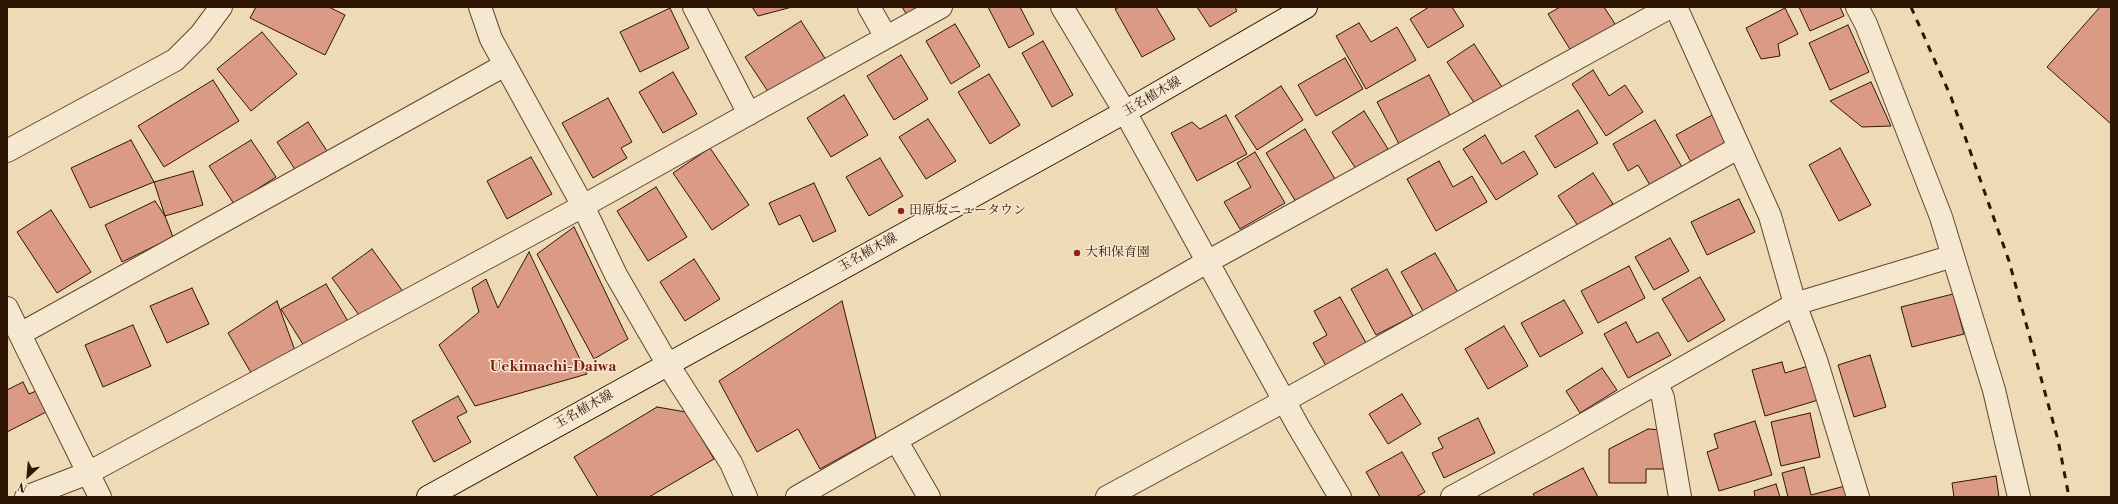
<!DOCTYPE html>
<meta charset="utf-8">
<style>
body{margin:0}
#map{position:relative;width:2118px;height:504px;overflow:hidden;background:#efdab6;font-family:"Libre Bodoni",serif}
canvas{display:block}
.frame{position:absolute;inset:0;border:8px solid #2f1604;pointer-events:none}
.north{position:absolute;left:8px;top:456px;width:40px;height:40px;-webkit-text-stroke:3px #f5e7d0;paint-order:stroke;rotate:206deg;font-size:11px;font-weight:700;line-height:16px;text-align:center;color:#2f1604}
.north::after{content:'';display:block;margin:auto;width:14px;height:18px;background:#2f1604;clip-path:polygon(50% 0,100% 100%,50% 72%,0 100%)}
</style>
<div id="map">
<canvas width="2118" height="504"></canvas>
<div class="frame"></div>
<div class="north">N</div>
</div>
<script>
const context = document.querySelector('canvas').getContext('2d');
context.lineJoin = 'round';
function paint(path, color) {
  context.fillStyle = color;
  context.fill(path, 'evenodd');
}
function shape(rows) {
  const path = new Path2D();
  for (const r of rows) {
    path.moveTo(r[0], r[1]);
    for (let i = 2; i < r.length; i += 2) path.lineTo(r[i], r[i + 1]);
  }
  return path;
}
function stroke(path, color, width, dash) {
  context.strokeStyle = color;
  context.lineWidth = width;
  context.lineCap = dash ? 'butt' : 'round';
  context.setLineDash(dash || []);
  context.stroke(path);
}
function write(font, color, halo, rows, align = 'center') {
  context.font = font + ' "Libre Bodoni","Noto Serif JP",serif';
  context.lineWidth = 3;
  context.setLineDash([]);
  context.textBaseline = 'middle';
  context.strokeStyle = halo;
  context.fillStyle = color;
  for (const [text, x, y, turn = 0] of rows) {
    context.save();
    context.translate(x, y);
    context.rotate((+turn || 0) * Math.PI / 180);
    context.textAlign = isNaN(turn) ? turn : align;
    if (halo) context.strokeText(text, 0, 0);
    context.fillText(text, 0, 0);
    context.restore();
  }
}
const building = shape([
 [256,7,329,7,345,15,325,55,250,18,256,7],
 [752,7,792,7,758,16,752,7],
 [902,7,921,7,907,15,902,7],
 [988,7,1020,7,1034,34,1009,48,988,7],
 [1119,7,1156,7,1175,39,1142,57,1115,9,1119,7],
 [1197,7,1235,7,1237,11,1210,27,1197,7],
 [1429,7,1452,7,1464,26,1428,48,1410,19,1429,7],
 [1560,7,1604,7,1617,27,1573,54,1548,14,1560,7],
 [1799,7,1840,7,1844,16,1810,31,1799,7],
 [2100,7,2111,7,2111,124,2047,67,2100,7],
 [670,8,689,48,640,72,620,32,670,8],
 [1785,8,1798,34,1778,44,1780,56,1761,59,1746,28,1785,8],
 [801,21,826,60,771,96,745,57,801,21],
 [1359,23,1371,42,1397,27,1416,60,1366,89,1336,36,1359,23],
 [955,24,980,66,951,84,926,41,955,24],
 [1848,25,1869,72,1830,90,1809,43,1848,25],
 [262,32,297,74,251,111,217,69,262,32],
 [1043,41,1073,95,1052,107,1022,53,1043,41],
 [1474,44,1502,87,1475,104,1447,62,1474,44],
 [901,55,928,99,894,120,867,76,901,55],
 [1345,58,1363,89,1316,116,1298,85,1345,58],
 [1593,70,1609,96,1625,85,1643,112,1606,136,1572,84,1593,70],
 [673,72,697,114,663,133,639,92,673,72],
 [989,74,1020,125,990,144,958,92,989,74],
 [1429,75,1451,117,1399,144,1377,102,1429,75],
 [213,80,239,121,164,167,138,126,213,80],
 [1871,82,1891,126,1862,127,1830,101,1871,82],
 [1281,86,1303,120,1257,150,1235,116,1281,86],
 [844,95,868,135,831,157,807,118,844,95],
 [608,98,632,142,621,148,627,158,593,178,562,123,608,98],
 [1578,110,1598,143,1555,168,1535,136,1578,110],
 [1364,111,1388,149,1356,169,1332,132,1364,111],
 [1714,114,1729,141,1691,162,1676,135,1714,114],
 [1226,115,1247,154,1197,181,1171,133,1192,122,1200,129,1226,115],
 [928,119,956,161,926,179,899,137,928,119],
 [1655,120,1682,167,1650,185,1638,165,1628,171,1613,144,1655,120],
 [308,122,329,154,298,174,277,142,308,122],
 [1305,129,1335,179,1296,202,1266,153,1305,129],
 [1485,135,1502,164,1524,151,1538,174,1496,200,1463,149,1485,135],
 [131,140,154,182,90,208,71,168,131,140],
 [251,140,276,177,234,204,209,166,251,140],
 [710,148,749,205,712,230,673,173,710,148],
 [1840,148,1871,205,1839,221,1809,165,1840,148],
 [1255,152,1285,203,1240,229,1224,202,1251,187,1237,163,1255,152],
 [531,157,552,194,507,219,487,181,531,157],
 [880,158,903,196,869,216,846,177,880,158],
 [1439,161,1453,187,1472,176,1487,202,1436,231,1407,179,1439,161],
 [193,171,203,205,165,216,154,182,193,171],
 [1593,173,1613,204,1578,226,1558,196,1593,173],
 [814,183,836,231,813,242,800,215,779,225,769,203,814,183],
 [656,187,687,237,648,261,617,211,656,187],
 [1739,199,1755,232,1707,255,1691,222,1739,199],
 [155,201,165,216,173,237,122,262,105,225,155,201],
 [51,210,91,272,57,293,17,232,51,210],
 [574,227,628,339,594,359,537,254,574,227],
 [1670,238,1689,271,1654,290,1635,257,1670,238],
 [372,249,404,293,364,322,332,278,372,249],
 [529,252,587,374,475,406,439,345,479,312,472,288,486,279,498,308,529,252],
 [1435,253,1460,296,1426,316,1401,272,1435,253],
 [694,259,720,299,685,321,660,282,694,259],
 [1629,266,1645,298,1598,323,1581,291,1629,266],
 [1387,269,1413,316,1376,335,1351,289,1387,269],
 [1700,277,1725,320,1688,342,1662,299,1700,277],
 [326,284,349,323,304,346,281,309,326,284],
 [192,288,209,324,167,343,150,306,192,288],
 [1953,294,1964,334,1912,347,1901,307,1953,294],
 [1340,297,1369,348,1329,371,1313,343,1327,335,1314,311,1340,297],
 [1564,300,1583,333,1540,357,1521,323,1564,300],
 [277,301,297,356,254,378,228,333,277,301],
 [842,301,876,438,820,469,798,429,757,452,719,381,842,301],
 [1626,322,1637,343,1658,332,1671,355,1628,378,1604,334,1626,322],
 [133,325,151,366,103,387,85,345,133,325],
 [1504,326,1528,366,1488,389,1465,349,1504,326],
 [1870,355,1886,407,1854,417,1838,365,1870,355],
 [1782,362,1785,373,1815,364,1825,398,1765,416,1752,370,1782,362],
 [1602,368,1617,390,1580,413,1566,391,1602,368],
 [23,382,29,394,36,391,46,412,7,432,7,390,23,382],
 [1402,394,1421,424,1388,444,1369,414,1402,394],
 [458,396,467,412,457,417,471,442,434,462,412,421,458,396],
 [657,407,686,412,714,459,649,497,598,497,574,457,657,407],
 [1810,413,1820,457,1781,466,1771,422,1810,413],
 [1478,418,1495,453,1444,478,1432,453,1443,448,1438,438,1478,418],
 [1755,421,1772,475,1719,491,1707,452,1718,448,1714,434,1755,421],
 [1648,429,1664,430,1664,469,1646,469,1646,483,1609,483,1609,449,1648,429],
 [1402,452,1425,492,1416,497,1380,497,1366,472,1402,452],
 [1804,467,1811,495,1845,486,1848,497,1788,497,1782,473,1804,467],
 [1583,468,1598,497,1535,497,1533,494,1583,468],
 [1996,476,1999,497,1954,497,1952,483,1996,476],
 [1776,484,1780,497,1755,497,1754,491,1776,484]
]);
paint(building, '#da9a86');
stroke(building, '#2f1604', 1);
const minor = shape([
 [480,7,491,39,583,206,616,275,667,363,731,463,746,497],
 [694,7,749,114],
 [869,7,886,37],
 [1062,7,1125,112,1298,426,1340,497],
 [1676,7,1770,216,1795,304,1816,360,1858,497],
 [1857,7,1866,24,1941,217,1994,390,2019,497],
 [7,151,175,60,201,34,221,7],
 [7,308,100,497],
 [20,334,505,65],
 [1657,383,1663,398,1680,497],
 [896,440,929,497],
 [26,497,88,473,583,206,941,7],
 [797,497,1207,262,1670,7],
 [1107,497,1284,401,1738,148],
 [1452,497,1555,441,1795,304,1953,256]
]);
const secondary = shape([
 [428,497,1125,112,1306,7]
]);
stroke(minor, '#5f4730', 24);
stroke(secondary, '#2f1604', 24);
stroke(minor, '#f5e7d0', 22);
stroke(secondary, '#f5e7d0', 22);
stroke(shape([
 [1911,7,1951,97,2009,261,2058,440,2069,497]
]), '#2f1604', 3, [7, 7]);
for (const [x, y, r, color] of [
 [901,211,4,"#8f2418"],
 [1077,253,4,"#8f2418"]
]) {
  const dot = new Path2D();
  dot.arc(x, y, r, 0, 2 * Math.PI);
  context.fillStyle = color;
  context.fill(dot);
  stroke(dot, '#f5e7d0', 1.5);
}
write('13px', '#2f1604', '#f5e7d0', [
 ["玉名植木線",1152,97,-30],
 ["玉名植木線",868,253,-29],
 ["玉名植木線",584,410,-29]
]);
write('13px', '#2f1604', '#f5e7d0', [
 ["田原坂ニュータウン",909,211],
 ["大和保育園",1085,253]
], 'left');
write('bold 15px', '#7a1f14', '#f5e7d0', [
 ["Uekimachi-Daiwa",553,367]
]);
</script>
